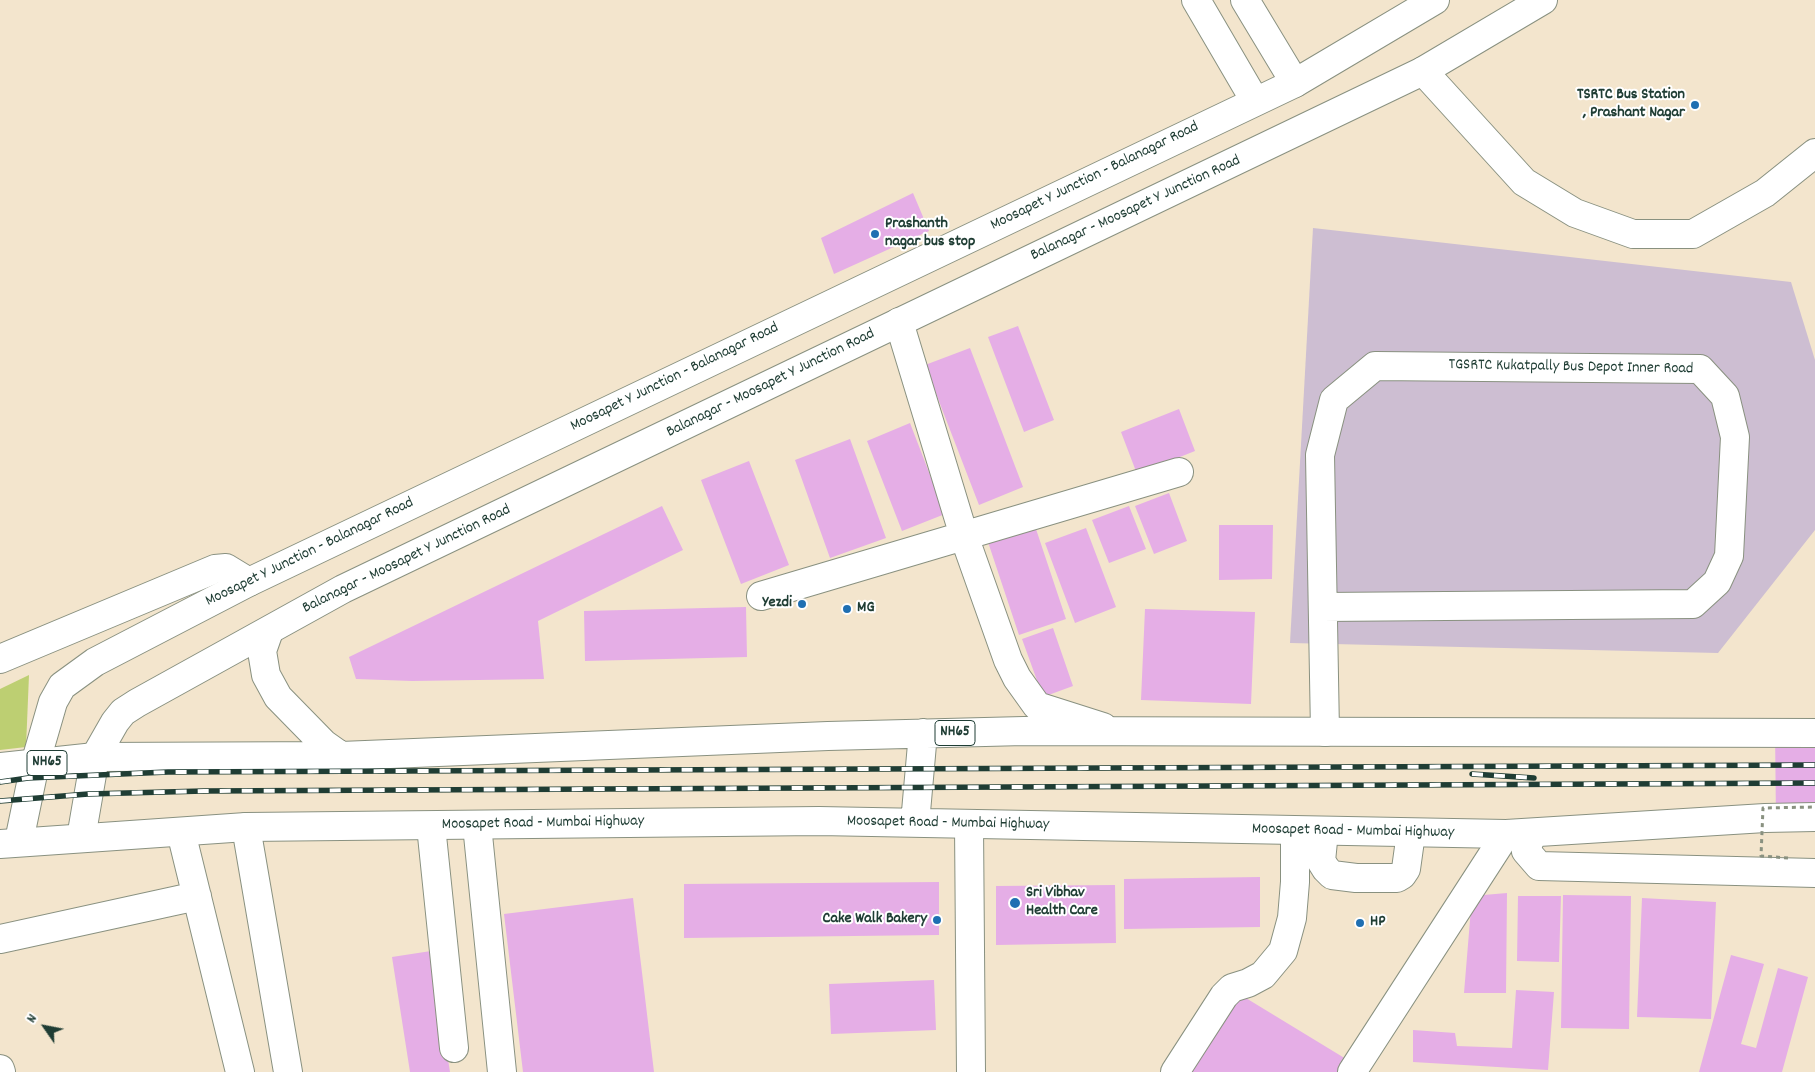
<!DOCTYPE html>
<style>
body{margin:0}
#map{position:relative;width:1815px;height:1072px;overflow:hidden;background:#f3e5cd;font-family:Dekko,sans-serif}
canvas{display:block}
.north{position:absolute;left:20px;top:1002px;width:50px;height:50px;-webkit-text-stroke:4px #fff;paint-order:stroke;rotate:303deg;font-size:14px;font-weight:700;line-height:20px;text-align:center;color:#1f3d34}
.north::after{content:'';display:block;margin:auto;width:18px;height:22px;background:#1f3d34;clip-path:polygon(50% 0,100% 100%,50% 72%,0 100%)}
</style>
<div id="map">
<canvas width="1815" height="1072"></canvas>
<div class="north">N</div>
</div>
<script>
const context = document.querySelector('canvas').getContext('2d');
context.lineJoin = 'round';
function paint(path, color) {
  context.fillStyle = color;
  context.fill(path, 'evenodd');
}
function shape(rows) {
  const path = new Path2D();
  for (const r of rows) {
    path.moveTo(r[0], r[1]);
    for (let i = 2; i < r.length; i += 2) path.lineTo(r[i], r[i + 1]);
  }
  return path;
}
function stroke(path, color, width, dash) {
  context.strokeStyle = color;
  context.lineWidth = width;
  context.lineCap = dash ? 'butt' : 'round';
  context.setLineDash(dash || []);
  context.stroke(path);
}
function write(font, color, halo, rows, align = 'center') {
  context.font = font + ' Dekko,sans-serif';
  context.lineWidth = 4;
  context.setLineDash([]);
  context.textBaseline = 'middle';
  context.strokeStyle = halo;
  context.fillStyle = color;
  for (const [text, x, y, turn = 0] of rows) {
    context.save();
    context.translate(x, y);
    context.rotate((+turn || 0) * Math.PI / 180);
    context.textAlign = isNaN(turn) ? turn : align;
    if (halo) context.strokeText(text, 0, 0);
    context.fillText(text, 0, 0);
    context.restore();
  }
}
paint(shape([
 [1313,228,1791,282,1815,360,1815,530,1718,653,1290,643]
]), '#cdbed2');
paint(shape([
 [29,675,26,747,0,750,0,689]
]), '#bdcf72');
paint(shape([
 [913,193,929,231,834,274,821,238],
 [1018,326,1054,420,1024,432,988,337],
 [970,348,1023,487,979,505,925,365],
 [1179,409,1195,451,1137,474,1121,432],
 [910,423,945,514,902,531,867,441],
 [850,439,886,538,830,558,795,460],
 [749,461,789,565,741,584,701,480],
 [1169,493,1187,541,1154,554,1135,506],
 [662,506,683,550,538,621,544,679,412,681,356,679,349,657],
 [1129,506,1146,549,1109,563,1092,520],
 [1219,525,1273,525,1272,579,1219,580],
 [1035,526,1066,619,1019,635,988,542],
 [1086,528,1116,607,1075,623,1045,543],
 [746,607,747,657,585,661,584,611],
 [1145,609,1255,612,1251,704,1141,700],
 [1053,628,1073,686,1043,697,1022,639],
 [1775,729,1815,729,1815,821,1776,822],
 [1260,877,1260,927,1124,929,1124,879],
 [939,882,939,935,684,938,684,884],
 [1115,885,1116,943,996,945,996,886],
 [1507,893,1506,993,1464,993,1472,896],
 [1563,895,1631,896,1629,1029,1561,1028],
 [1518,896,1561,896,1559,962,1517,961],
 [633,898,654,1072,523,1072,504,914],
 [1642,898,1716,902,1711,1019,1637,1017],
 [431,951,450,1072,410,1072,392,957],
 [1731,955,1764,964,1741,1044,1756,1048,1778,968,1808,977,1782,1072,1699,1072],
 [934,980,936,1030,831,1034,829,984],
 [1516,990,1554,992,1548,1070,1413,1062,1413,1030,1455,1033,1457,1046,1512,1048],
 [1236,992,1351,1062,1345,1072,1187,1072]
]), '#e5aee6');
const minor = shape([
 [1196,0,1255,101],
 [1245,0,1295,83],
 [1423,71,1524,182,1575,213,1633,234,1693,234,1765,193,1815,153],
 [899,322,964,536,1008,660,1017,678,1037,706,1103,727],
 [761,596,1179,472],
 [1323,607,1693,604,1717,582,1729,556,1735,437,1725,396,1700,369,1375,366,1334,400,1320,455,1325,732],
 [477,825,502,1072],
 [969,825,971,1072],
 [431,826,454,1048],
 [246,827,288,1072],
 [1324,831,1321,861,1326,869,1332,875,1356,878,1397,878,1402,875,1406,869,1411,833],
 [181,832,240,1072],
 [1532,833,1526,851,1539,866,1815,873],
 [0,939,197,896],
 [0,1069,1,1072],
 [1175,1072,1224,996,1232,988,1248,983,1263,975,1283,951,1292,918,1295,882,1295,831],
 [1352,1072,1506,834]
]);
const major = shape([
 [81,838,95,757,115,722,123,712,137,703,343,589,1423,71,1543,0],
 [19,841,35,764,53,702,62,686,95,662,249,582,1295,83,1435,0]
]);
const highway = shape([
 [269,631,262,651,266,675,278,697,324,744,341,756],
 [0,659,215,569,226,568,249,582],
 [0,767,95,757,341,756,828,736,1024,731,1815,733],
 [915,823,923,733],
 [0,844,246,827,819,821,1506,834,1765,818,1815,817]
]);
stroke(minor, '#899180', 30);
stroke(major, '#899180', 30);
stroke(highway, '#899180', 30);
stroke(minor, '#fff', 28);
stroke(major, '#fff', 28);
stroke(highway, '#fff', 28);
const rail = shape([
 [1472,774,1534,778],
 [0,782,28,778,168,772,1815,765],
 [0,801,88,794,204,791,1815,783]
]);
stroke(rail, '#1f3d34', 5.5);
stroke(rail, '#fff', 4, [11]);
stroke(shape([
 [1788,858,1761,856,1763,808,1815,807]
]), '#899180', 3, [4, 4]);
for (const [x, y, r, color] of [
 [1695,105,5,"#1f6fb2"],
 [875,234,5,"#1f6fb2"],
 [802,604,5,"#1f6fb2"],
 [847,609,5,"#1f6fb2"],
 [1015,903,6,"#1f6fb2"],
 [937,920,5,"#1f6fb2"],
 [1360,923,5,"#1f6fb2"]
]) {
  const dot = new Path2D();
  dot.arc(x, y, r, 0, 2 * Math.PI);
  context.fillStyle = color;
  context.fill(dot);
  stroke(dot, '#fff', 2);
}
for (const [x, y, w] of [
 [955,733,40],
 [47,763,40]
]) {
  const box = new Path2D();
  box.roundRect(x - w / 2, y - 12.5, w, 25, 4);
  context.fillStyle = '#fff';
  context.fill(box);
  stroke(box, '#1f3d34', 1);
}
write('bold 15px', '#1f3d34', null, [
 ["NH65",955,733],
 ["NH65",47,763]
]);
write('bold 16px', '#1f3d34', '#fff', [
 ["TSRTC Bus Station",1685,96,"right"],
 [", Prashant Nagar",1685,114,"right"],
 ["Prashanth",885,225],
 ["nagar bus stop",885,243],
 ["Yezdi",792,604,"right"],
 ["MG",857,609],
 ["Sri Vibhav",1026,894],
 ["Health Care",1026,912],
 ["Cake Walk Bakery",927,920,"right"],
 ["HP",1370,923]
], 'left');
write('16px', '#1f3d34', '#fff', [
 ["Moosapet Y Junction - Balanagar Road",1095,177,-26],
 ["Balanagar - Moosapet Y Junction Road",1136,209,-25],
 ["TGSRTC Kukatpally Bus Depot Inner Road",1571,368,1],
 ["Moosapet Y Junction - Balanagar Road",675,378,-26],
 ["Balanagar - Moosapet Y Junction Road",771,384,-26],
 ["Moosapet Y Junction - Balanagar Road",310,553,-26],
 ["Balanagar - Moosapet Y Junction Road",407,560,-26],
 ["Moosapet Road - Mumbai Highway",543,824,-1],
 ["Moosapet Road - Mumbai Highway",948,824,1],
 ["Moosapet Road - Mumbai Highway",1353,832,1]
]);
</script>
